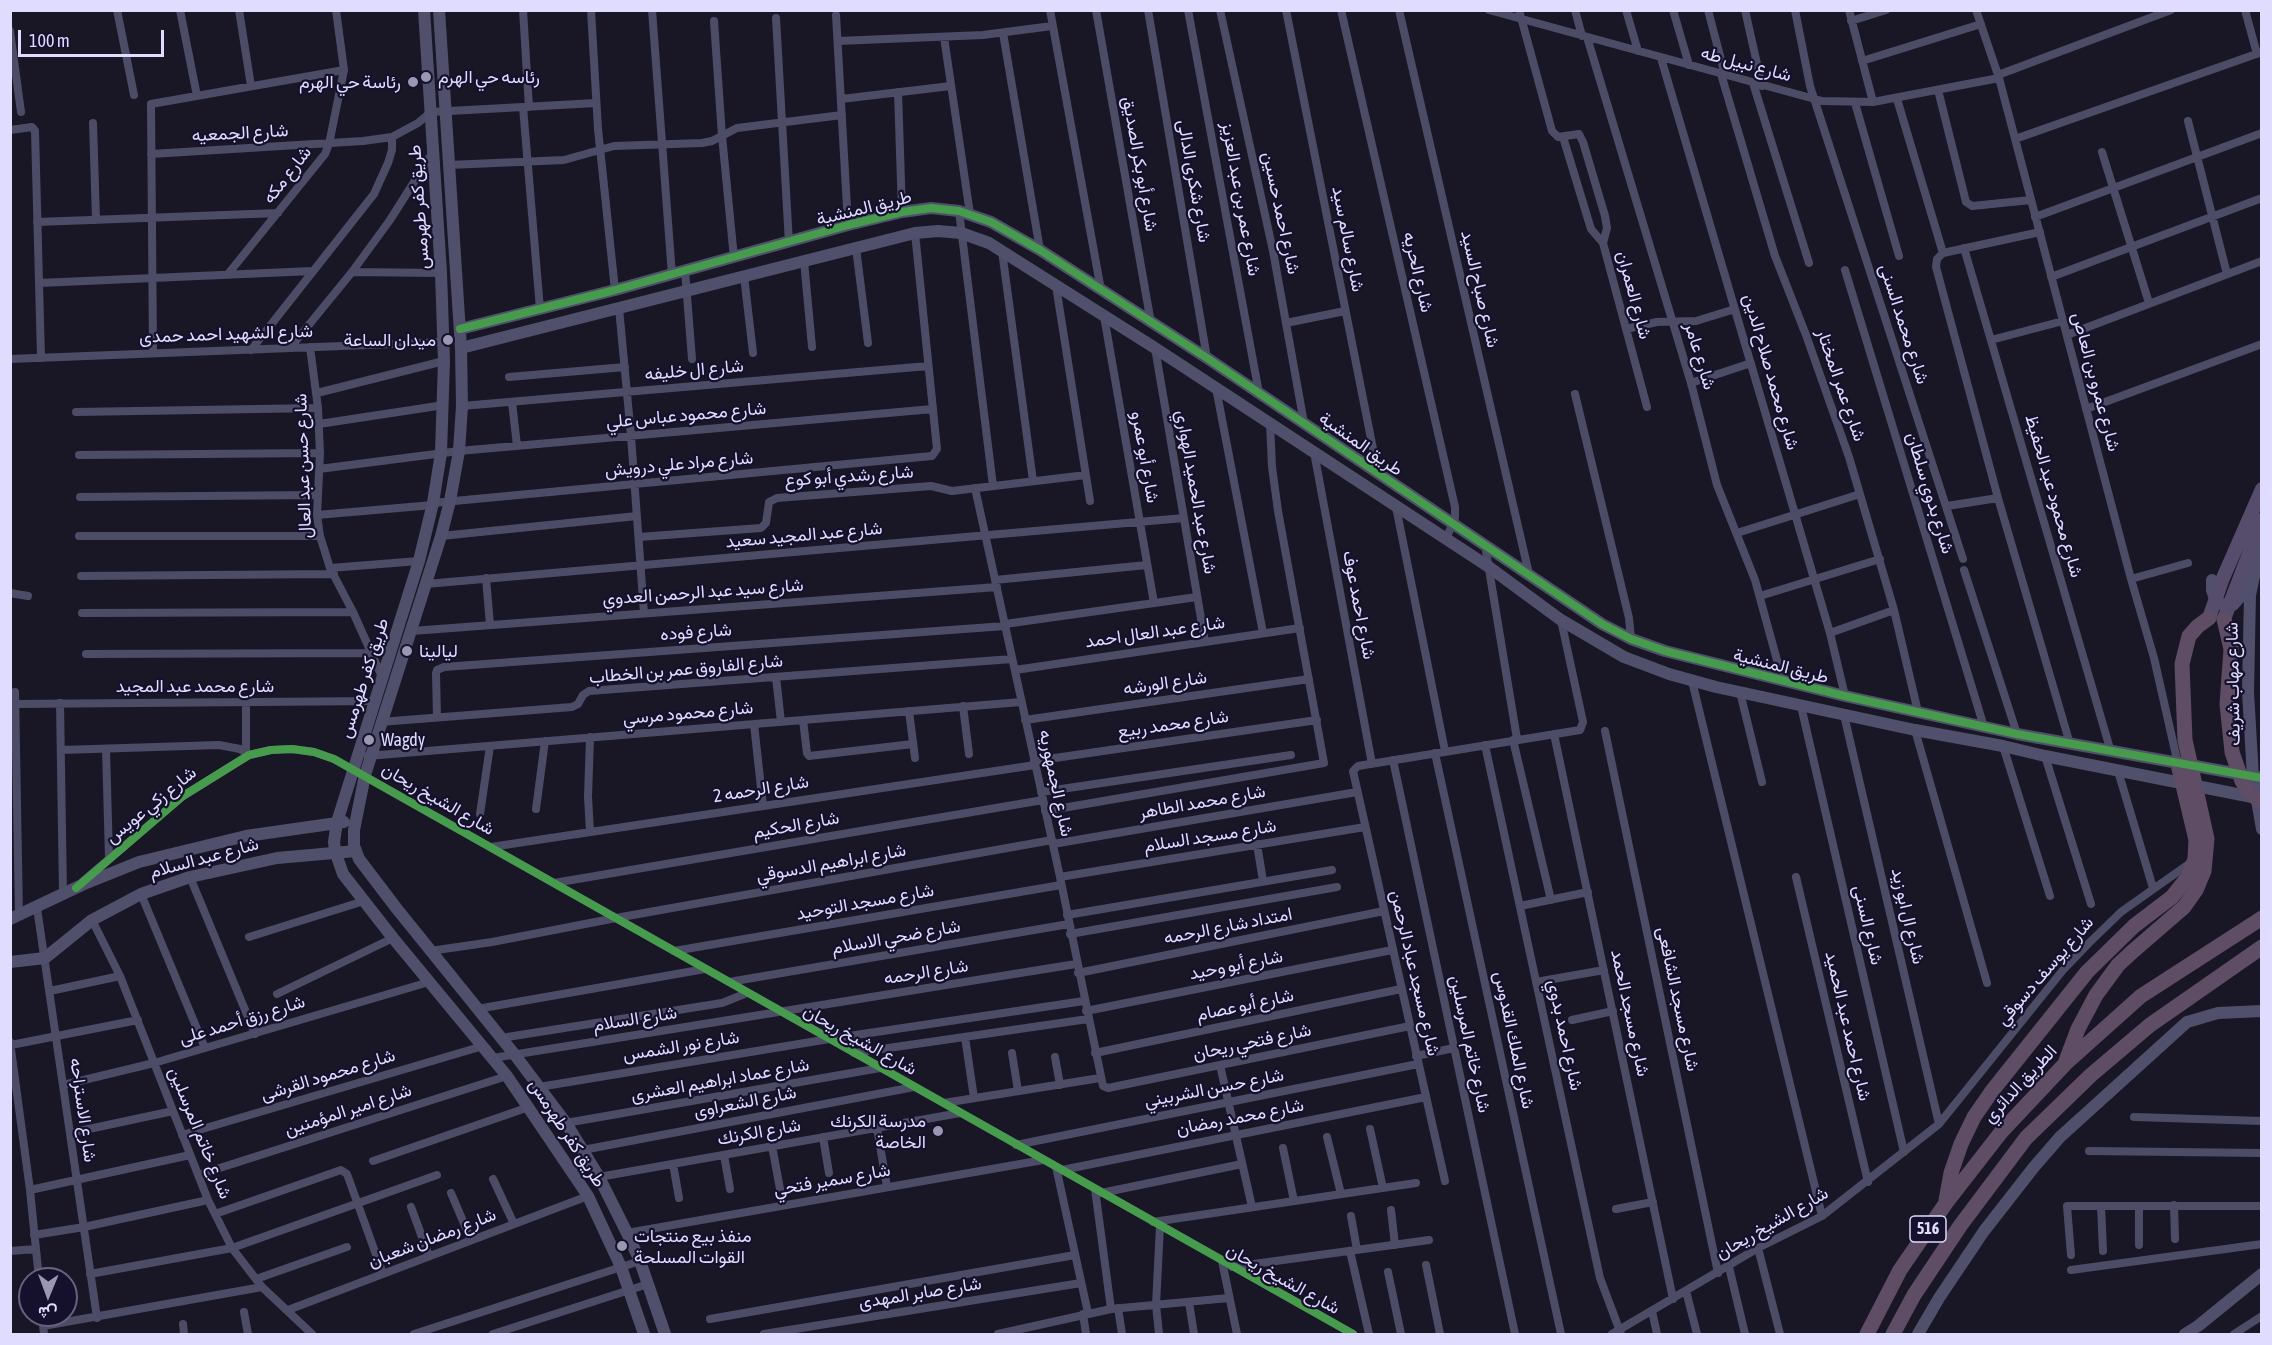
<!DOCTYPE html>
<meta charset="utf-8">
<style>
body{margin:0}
#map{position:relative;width:2272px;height:1345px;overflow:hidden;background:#191726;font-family:"Asap Condensed",Vazirmatn,sans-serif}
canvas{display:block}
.frame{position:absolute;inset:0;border:12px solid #dfdcff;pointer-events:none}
.north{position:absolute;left:18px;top:1267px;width:60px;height:60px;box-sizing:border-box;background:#15112c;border:2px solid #666280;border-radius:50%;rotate:181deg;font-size:16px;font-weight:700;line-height:24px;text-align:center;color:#dfdcff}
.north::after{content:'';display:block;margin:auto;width:21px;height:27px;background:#9a97b3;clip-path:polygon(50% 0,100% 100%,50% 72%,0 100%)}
.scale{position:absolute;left:18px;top:30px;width:146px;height:27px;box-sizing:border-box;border:3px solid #dfdcff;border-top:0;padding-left:8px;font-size:18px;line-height:21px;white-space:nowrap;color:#dfdcff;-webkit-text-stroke:4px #15112c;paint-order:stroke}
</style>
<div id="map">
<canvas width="2272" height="1345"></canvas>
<div class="frame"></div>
<div class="north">ش</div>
<div class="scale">100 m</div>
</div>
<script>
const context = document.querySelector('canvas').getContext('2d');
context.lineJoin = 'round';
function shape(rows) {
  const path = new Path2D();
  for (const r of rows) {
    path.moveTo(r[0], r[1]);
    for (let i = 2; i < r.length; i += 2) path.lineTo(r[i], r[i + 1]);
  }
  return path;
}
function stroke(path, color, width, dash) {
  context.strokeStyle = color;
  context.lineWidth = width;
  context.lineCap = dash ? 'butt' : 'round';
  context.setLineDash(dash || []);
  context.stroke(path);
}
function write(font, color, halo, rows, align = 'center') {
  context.font = font + ' "Asap Condensed",Vazirmatn,sans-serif';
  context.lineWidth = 4.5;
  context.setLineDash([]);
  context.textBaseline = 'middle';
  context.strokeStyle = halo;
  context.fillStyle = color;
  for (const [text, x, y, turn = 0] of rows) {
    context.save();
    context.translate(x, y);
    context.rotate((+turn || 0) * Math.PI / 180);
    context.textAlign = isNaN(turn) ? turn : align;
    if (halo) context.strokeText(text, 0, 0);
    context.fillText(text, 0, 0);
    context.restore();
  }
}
stroke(shape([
 [117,10,134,95],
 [180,10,197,96],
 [239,10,251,86],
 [523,10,529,107],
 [591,10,598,129,615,290],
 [652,10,672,275],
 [1050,10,1101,290],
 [1096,10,1151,323],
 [1148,10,1207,358],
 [1188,10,1259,393],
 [1220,10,1273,251,1304,423],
 [1286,10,1378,474],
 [1341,10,1455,507,1455,518,1446,539],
 [1399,10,1529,574],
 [1489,10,1822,101,1873,102,1999,78],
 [1519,10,1552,131,1558,137,1579,134,1583,142,1605,216,1607,228,1603,243,1647,407],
 [1575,10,1582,36],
 [1626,10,1638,51],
 [1673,10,1689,65],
 [1708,10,1725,75],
 [1745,10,1762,86],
 [1795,10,1810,86,1963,559],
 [1849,10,1873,102],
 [1976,10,1999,78,2131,579,2154,658,2178,764],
 [2245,10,2257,54],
 [836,15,848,225],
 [776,18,789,243],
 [714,21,722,136,734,258],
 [1851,21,1886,10],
 [10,31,21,112],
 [1003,33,1040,250],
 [944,37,970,214],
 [1587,37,1691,383,1717,485,1755,580,1783,682],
 [838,41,983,35,1052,26],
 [1661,58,1830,633,1845,696],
 [1862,61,1981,24],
 [1721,74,1775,256,1806,335,1849,457,1894,610,1918,712],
 [1998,75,2171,10],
 [1753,83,1809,263],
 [1938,90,1966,202,1972,206,2031,200],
 [898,92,902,212],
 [841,99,951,86],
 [1897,99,1943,253],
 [1855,103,1899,256],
 [523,107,540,309],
 [2188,121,2227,274],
 [93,123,96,220],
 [10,130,32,127,35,131,41,358],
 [1563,137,1591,229,1603,243],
 [2015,139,2262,52],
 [2102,152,2149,303],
 [151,154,363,141,392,137,418,123,431,112,596,103],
 [449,165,564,160,614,146,702,143,712,141,737,128,842,115],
 [959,211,993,486],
 [2035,217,2262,133],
 [37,222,278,213],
 [856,248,868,343],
 [1964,248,2111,752],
 [1002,251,1033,481],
 [1943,253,1937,259,1936,267,1998,498,2070,744],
 [1943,253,2040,232],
 [804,261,812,347],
 [1845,270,1984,727],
 [685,271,692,359],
 [352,272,441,273],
 [228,274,325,154,329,144,344,70,336,10],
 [744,276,753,353],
 [2051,277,2262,198],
 [39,283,312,271],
 [1056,286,1090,501],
 [619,308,631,436,644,613],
 [1104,316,1154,603],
 [1286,323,1345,311],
 [1626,329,1657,322,1696,321,1735,309],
 [2067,335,2262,261],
 [1991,340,2063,321],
 [310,347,318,408,320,453,317,515,320,536,330,568,353,612,383,679],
 [290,348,352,272,390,220,433,152],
 [1155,348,1205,642],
 [251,350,374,194,388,163,392,150,392,137],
 [153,353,151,104,344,70],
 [10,359,444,342],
 [509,377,625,367],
 [1691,383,1751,363],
 [1216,388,1263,633],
 [317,393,444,361],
 [1575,394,1629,618,1631,639],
 [512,402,517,446],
 [462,406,928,366],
 [2086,409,2262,344],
 [76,412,318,408],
 [319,424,444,405],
 [1314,452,1372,764],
 [79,455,320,453],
 [319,469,459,451,933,409],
 [975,488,1060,877,1103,1086,1108,1088,1410,1026],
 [80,497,318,495],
 [433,503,932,456,937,449,915,233],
 [1947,506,1998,498],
 [1396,507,1445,751],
 [317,515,433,505],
 [1737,533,1860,494],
 [79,536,320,536],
 [441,536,637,516],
 [639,537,761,528,766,523,769,502,777,498,931,486,952,491,1086,475],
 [1485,545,1517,739],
 [330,568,419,561],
 [1964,570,2017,734],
 [81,576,334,574],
 [486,578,490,625],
 [2131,579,2188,563],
 [995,580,1147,565],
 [426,584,1184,518],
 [10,593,28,596],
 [1760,596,1880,559],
 [82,613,353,612],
 [1005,624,1197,597],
 [412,631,997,587],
 [1830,633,1894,610],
 [86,654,372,653],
 [1015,670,1300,628],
 [776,677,781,722],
 [1692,681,1822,1216],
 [15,692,19,915],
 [1740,692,1762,782],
 [60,703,63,894],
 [15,704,376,701],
 [963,706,969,754],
 [1801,706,1904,1152],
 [909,711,915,758],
 [1844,715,1939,1124],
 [437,717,436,673,437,670,444,667,1005,626],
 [803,720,807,753,809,756,913,744],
 [1025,720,1309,679],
 [380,722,572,707,578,704,583,695,589,691,1012,659],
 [754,724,763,806],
 [1915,730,1987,983],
 [1605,731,1718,1273],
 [1554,734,1673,1299],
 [590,737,588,797,590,832],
 [1513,740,1551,900],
 [1485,745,1600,1278,1621,1334],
 [2003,746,2050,896],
 [106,749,109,858],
 [61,750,219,745,240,749,249,755],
 [246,753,246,702],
 [1435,753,1561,1334],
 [367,756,1021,702],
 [2045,756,2091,904],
 [1393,760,1515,1334],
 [1034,761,1317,720],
 [2118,771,2153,888],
 [1041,792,1291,755],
 [536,809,545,741],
 [1045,811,1324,763,1278,511,1272,467,1270,423],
 [480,814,490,746],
 [1053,844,1357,792],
 [1257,844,1263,881],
 [491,847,1035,765],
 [190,877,255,1034],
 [1060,877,1365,827],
 [1796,877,1868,1182],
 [83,881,183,796,249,755,271,750,292,749,314,752,334,759,1353,1334],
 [554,883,1043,800],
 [141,894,205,1048],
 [1520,906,1588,892],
 [37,908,97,1318],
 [1067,915,1332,870],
 [92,920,120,976,208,1200,232,1248,262,1287,312,1334],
 [1070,934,1337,887],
 [249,937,364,901],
 [430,951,492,942,616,918,1052,840],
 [674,951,1061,885],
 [1078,973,1384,911],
 [729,982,1069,924],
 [1536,982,1604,970],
 [50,991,120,976],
 [277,994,393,938],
 [477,1009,705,969],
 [1086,1011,1392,950],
 [1572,1020,1613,1011],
 [965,1037,974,1098],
 [501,1038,722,1003,747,993],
 [10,1042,30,1190,39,1279],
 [11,1045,138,1020],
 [854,1053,1088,1019],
 [1012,1053,1018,1091],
 [1095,1053,1401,989],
 [1416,1056,1454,1048],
 [1055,1057,1060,1085],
 [493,1058,1076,964],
 [1220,1065,1252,1207],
 [63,1085,154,1063,429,982],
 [539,1087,829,1039,1084,1001],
 [944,1103,1100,1078],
 [2134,1117,2262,1121],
 [566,1123,880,1068],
 [877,1128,887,1187],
 [1370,1129,1383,1188],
 [70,1133,173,1111],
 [182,1135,483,1046],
 [823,1137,829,1173],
 [1327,1137,1341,1194],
 [1016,1145,1418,1064],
 [772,1146,783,1205],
 [1283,1148,1294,1201],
 [583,1150,914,1087],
 [2089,1151,2262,1153],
 [724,1155,730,1189],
 [373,1161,529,1107],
 [673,1164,679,1198],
 [1056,1167,1088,1313],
 [1062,1170,1426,1097],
 [198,1175,507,1076],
 [599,1177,960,1113],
 [493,1179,514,1224],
 [1445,1181,1353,771,1358,766,1580,730,1583,722,1561,620],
 [1095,1189,1111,1309],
 [30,1190,190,1155],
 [451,1193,471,1240],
 [1101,1193,1242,1164],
 [2174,1205,2175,1239],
 [2101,1206,2103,1251],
 [2139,1206,2139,1245],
 [411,1207,429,1256],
 [1616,1209,1653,1202],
 [1391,1210,1395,1245],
 [215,1214,341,1170,347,1174,383,1274],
 [1351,1216,1357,1250],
 [1153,1222,1416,1183],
 [627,1233,1043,1160],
 [34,1235,84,1227,208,1200],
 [1758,1248,1780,1334],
 [10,1251,36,1249],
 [1350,1251,1369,1334],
 [2071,1255,2067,1206,2262,1206],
 [1222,1261,1237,1334],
 [1426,1265,1440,1334],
 [1232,1267,1429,1240],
 [1729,1267,1745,1334],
 [2071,1270,2262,1244],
 [1388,1272,1401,1334],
 [90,1274,232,1248,437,1175],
 [256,1279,347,1247],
 [1686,1291,1697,1334],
 [1189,1302,1194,1334],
 [1118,1308,1122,1334],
 [288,1310,588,1196],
 [1652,1311,1657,1334],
 [244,1312,248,1334],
 [1083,1314,1086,1334],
 [42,1315,44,1334],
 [710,1319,1075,1255],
 [183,1324,184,1334],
 [43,1326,262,1287],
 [414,1334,640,1261],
 [493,1334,648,1284],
 [764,1334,1081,1283],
 [998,1334,1111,1309,1229,1298],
 [1159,1334,1156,1305,1160,1226],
 [1612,1334,1758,1248,1822,1216,1939,1124,2063,970,2088,944,2121,912,2193,861],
 [2234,1334,2262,1316]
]), '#4d4c67', 8);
stroke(shape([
 [424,10,441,273,444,361,441,453,433,503,419,561,337,822,334,842,335,851,343,874,393,938,507,1076,588,1196,621,1267,644,1334],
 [439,10,461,348,462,406,459,451,450,501,441,536,365,775,354,830,354,846,359,859,397,909,515,1055,566,1123,599,1177,627,1233,640,1261,665,1334],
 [460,329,615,290,848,225,902,212,931,208,959,211,991,222,1040,250,1207,358,1602,624,1631,639,1665,651,1845,696,2017,734,2262,778],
 [461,348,915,233,938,231,961,233,989,243,1155,348,1489,567,1561,620,1624,657,1669,674,1716,687,1915,730,2003,746,2045,756,2257,798],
 [2262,538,2250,595,2248,692,2253,777,2262,829],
 [2212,580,2212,590,2216,602,2222,604,2233,605,2241,596,2250,579],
 [10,919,84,884,139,862,246,836,344,822],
 [10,962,45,958,92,920,141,894,190,877,277,858,356,851],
 [1918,1334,1939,1298,1984,1231,2034,1167,2060,1137,2187,1022,2218,1013,2262,1011],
 [2185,1334,2198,1326,2262,1274]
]), '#50506c', 12);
stroke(shape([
 [2066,1061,2078,1029,2096,995,2118,965,2132,952],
 [1946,1200,1951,1173,1961,1144,1974,1117,1992,1091,2087,972,2134,926,2172,897,2188,877,2195,859,2196,840,2178,764],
 [1867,1334,1900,1270,1946,1203,2002,1131,2065,1064,2141,996,2262,918],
 [1893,1334,1914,1295,1960,1226,2026,1138,2091,1075,2150,1025,2262,947]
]), '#5f4d66', 15);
stroke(shape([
 [2209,618,2223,578,2262,489],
 [2224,619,2262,520]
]), '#554d6b', 14);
stroke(shape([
 [2224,619,2231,649,2227,704,2232,752,2242,781,2249,792,2262,803],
 [2132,952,2184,907,2196,890,2204,871,2207,839,2185,740,2182,664,2189,636,2198,626,2209,618]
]), '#5f4d66', 15);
stroke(shape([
 [460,329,615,290,848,225,902,212,931,208,959,211,991,222,1040,250,1207,358,1602,624,1631,639,1665,651,1845,696,2017,734,2262,778],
 [76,888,183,796,249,755,271,750,292,749,314,752,334,759,1353,1334]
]), '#469c4c', 8);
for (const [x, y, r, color] of [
 [426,77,6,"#9a97b3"],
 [413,82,6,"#9a97b3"],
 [448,340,6,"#9a97b3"],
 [407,651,6,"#9a97b3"],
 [369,740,6,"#9a97b3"],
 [938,1131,6,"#9a97b3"],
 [622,1246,6,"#9a97b3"]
]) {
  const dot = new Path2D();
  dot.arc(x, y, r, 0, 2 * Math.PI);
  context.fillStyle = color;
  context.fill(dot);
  stroke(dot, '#15112c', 2);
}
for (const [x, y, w] of [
 [1928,1229,36]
]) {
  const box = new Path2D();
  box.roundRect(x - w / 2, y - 13, w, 26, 4.5);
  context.fillStyle = '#15112c';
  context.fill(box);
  stroke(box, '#dfdcff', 1.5);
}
write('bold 16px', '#dfdcff', null, [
 ["516",1928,1229]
]);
write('18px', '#dfdcff', '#15112c', [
 ["شارع نبيل طه",1746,64,15],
 ["شارع الجمعيه",240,133,-3],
 ["شارع أبو بكر الصديق",1140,164,80],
 ["شارع مكه",287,175,-52],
 ["شارع شكرى الدالى",1194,181,80],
 ["شارع عمر بن عبد العزيز",1241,199,80],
 ["طريق كفر طهرمس",419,207,-94],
 ["طريق المنشية",864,208,-14],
 ["شارع احمد حسين",1281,213,78],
 ["شارع سالم سيد",1348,239,79],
 ["شارع الحريه",1418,272,77],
 ["شارع صباح السيد",1480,289,77],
 ["شارع العمران",1634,295,75],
 ["شارع محمد السنى",1904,324,72],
 ["شارع الشهيد احمد حمدى",226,334,-2],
 ["شارع عامر",1700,356,73],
 ["شارع ال خليفه",694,370,-5],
 ["شارع محمد صلاح الدين",1771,372,74],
 ["شارع عمرو بن العاص",2096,382,75],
 ["شارع عمر المختار",1841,385,71],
 ["شارع محمود عباس علي",686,415,-5],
 ["طريق المنشية",1361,444,35],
 ["شارع أبو عمرو",1145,457,80],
 ["شارع مراد علي درويش",679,464,-5],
 ["شارع حسن عبد العال",303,466,-92],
 ["شارع رشدي أبو كوع",849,476,-4],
 ["شارع عبد الحميد الهواري",1196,492,80],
 ["شارع بدوي سلطان",1930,493,73],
 ["شارع محمود عبد الحفيظ",2054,496,74],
 ["شارع عبد المجيد سعيد",804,535,-5],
 ["شارع سيد عبد الرحمن العدوي",703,592,-4],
 ["شارع احمد عوف",1359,605,79],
 ["شارع فوده",696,632,-4],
 ["شارع عبد العال احمد",1155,632,-8],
 ["طريق المنشية",1781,666,14],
 ["شارع الفاروق عمر بن الخطاب",686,669,-5],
 ["طريق كفر طهرمس",364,678,-72],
 ["شارع الورشه",1165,683,-8],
 ["شارع مهاب شريف",2233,684,-91],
 ["شارع محمد عبد المجيد",195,686],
 ["شارع محمود مرسي",688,713,-5],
 ["شارع محمد ربيع",1173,724,-8],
 ["شارع الجمهوريه",1056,783,78],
 ["شارع الرحمه 2",761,789,-9],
 ["شارع الشيخ ريحان",438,799,30],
 ["شارع محمد الطاهر",1202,802,-10],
 ["شارع زكي عويس",151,805,-39],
 ["شارع الحكيم",796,825,-10],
 ["شارع مسجد السلام",1210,836,-9],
 ["شارع عبد السلام",204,858,-15],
 ["شارع ابراهيم الدسوقي",831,863,-10],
 ["شارع مسجد التوحيد",865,902,-10],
 ["شارع ال ابو زيد",1908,916,77],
 ["شارع السنى",1868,925,77],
 ["امتداد شارع الرحمه",1228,926,-11],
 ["شارع ضحي الاسلام",896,937,-10],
 ["شارع أبو وحيد",1236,965,-11],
 ["شارع يوسف دسوقي",2045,971,-49],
 ["شارع الرحمه",926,972,-9],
 ["شارع مسجد عباد الرحمن",1415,973,77],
 ["شارع مسجد الشافعى",1678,999,78],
 ["شارع أبو عصام",1245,1005,-12],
 ["شارع مسجد الحمد",1630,1013,78],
 ["شارع السلام",635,1019,-9],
 ["شارع رزق أحمد على",242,1020,-17],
 ["شارع احمد عبد الحميد",1848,1026,77],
 ["شارع احمد بدوي",1565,1035,78],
 ["شارع الشيخ ريحان",860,1040,29],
 ["شارع الملك القدوس",1514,1040,78],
 ["شارع فتحي ريحان",1252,1042,-12],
 ["شارع خاتم المرسلين",1470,1044,78],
 ["شارع نور الشمس",681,1046,-9],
 ["شارع محمود القرشى",328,1075,-17],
 ["شارع عماد ابراهيم العشرى",720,1080,-10],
 ["الطريق الدائري",2020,1084,-47],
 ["شارع حسن الشربيني",1214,1088,-11],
 ["شارع الشعراوى",745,1102,-11],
 ["شارع الاستراحه",83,1110,82],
 ["شارع امير المؤمنين",348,1110,-18],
 ["شارع محمد رمضان",1240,1117,-11],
 ["شارع الكرنك",759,1132,-10],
 ["شارع خاتم المرسلين",200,1133,68],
 ["طريق كفر طهرمس",567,1133,57],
 ["شارع سمير فتحي",832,1180,-10],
 ["شارع الشيخ ريحان",1772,1223,-30],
 ["شارع رمضان شعبان",432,1238,-21],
 ["شارع الشيخ ريحان",1283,1279,29],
 ["شارع صابر المهدى",920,1293,-9]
]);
write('18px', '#dfdcff', '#15112c', [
 ["رئاسه حي الهرم",438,77],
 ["رئاسة حي الهرم",401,82,"right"],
 ["ميدان الساعة",436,340,"right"],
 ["ليالينا",419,651],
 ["Wagdy",381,740],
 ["مدرسة الكرنك",926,1121,"right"],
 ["الخاصة",926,1142,"right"],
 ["منفذ بيع منتجات",634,1236],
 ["القوات المسلحة",634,1257]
], 'left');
</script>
